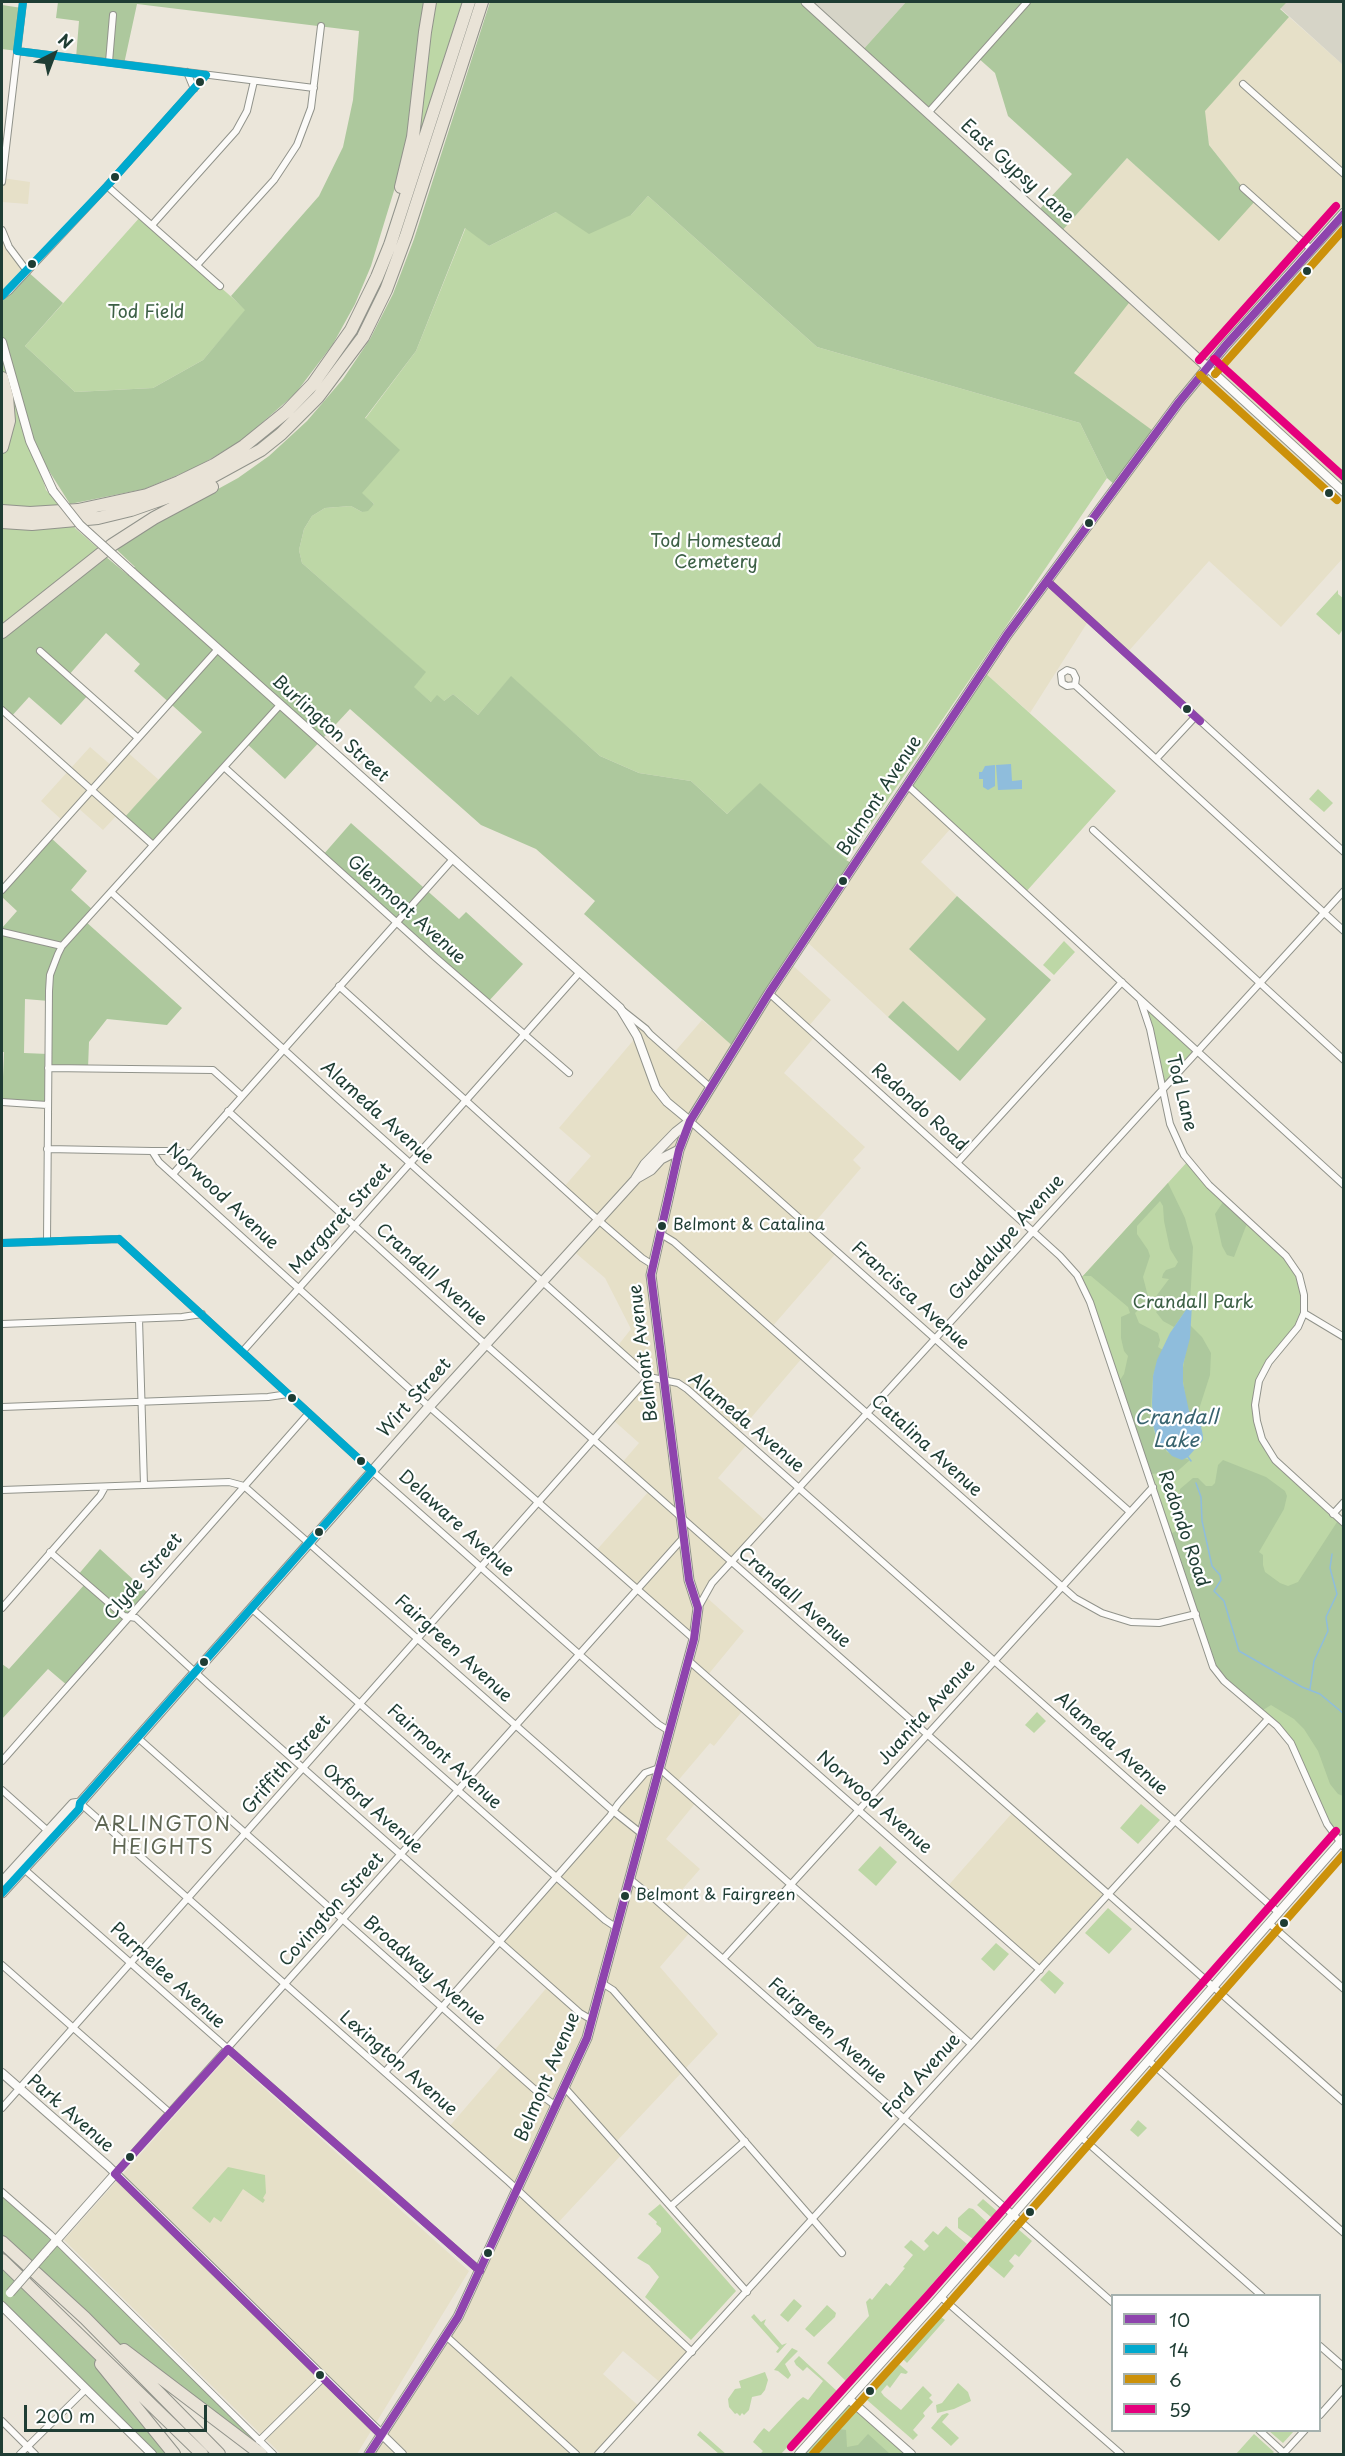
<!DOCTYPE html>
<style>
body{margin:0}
#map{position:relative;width:1345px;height:2456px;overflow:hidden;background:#ebe6da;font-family:"Playpen Sans",sans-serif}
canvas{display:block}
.frame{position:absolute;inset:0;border:3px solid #1f3d34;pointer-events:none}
.legend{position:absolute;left:1111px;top:2294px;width:210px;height:138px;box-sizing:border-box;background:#fff;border:2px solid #a5b1ae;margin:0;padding:8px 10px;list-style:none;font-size:18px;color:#1f3d34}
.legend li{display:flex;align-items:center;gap:12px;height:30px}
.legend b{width:30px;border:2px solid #a5b1ae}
.north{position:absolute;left:24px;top:24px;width:60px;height:60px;-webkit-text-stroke:4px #fff;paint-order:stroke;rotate:42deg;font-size:16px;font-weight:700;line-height:24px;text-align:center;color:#1f3d34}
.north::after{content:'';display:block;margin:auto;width:21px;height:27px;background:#1f3d34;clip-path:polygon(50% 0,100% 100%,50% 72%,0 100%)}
.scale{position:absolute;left:24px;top:2405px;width:183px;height:27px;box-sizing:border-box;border:3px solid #1f3d34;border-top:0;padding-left:8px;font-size:18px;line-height:21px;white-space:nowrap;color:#1f3d34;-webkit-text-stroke:4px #fff;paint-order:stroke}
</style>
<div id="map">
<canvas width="1345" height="2456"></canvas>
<div class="frame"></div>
<ul class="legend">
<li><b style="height:8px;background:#8e44ad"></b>10</li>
<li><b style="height:8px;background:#00a9ce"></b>14</li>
<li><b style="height:8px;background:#cc910a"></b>6</li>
<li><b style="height:8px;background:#e5007d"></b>59</li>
</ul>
<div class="north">N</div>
<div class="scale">200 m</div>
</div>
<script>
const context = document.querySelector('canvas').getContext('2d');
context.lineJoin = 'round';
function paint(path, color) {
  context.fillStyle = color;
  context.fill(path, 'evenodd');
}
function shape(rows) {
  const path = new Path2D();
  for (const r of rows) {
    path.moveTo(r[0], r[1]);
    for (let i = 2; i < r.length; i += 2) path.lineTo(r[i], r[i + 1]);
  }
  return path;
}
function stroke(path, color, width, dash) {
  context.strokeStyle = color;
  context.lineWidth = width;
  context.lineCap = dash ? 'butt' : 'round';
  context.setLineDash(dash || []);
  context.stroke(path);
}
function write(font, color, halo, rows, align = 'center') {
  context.font = font + ' "Playpen Sans",sans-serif';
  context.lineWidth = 4.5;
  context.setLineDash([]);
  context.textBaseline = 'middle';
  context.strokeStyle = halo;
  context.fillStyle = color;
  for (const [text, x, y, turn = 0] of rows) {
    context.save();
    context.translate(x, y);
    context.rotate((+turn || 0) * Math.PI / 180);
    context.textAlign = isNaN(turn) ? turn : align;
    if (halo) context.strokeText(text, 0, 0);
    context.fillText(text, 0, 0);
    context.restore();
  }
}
paint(shape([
 [1289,17,1343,65,1343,558,1281,627,1209,561,1126,654,1089,620,1030,713,983,671,1155,433,1074,373,1060,233,1127,158,1220,241,1243,188,1209,145,1204,111],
 [2,178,30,182,28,204,2,202],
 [2,230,27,271,2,296],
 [90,747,112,766,126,751,159,780,123,819,118,814,103,830,77,807,63,821,41,801],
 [907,785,952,827,921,862,957,896,909,949,987,1019,958,1051,903,1002,888,1017,805,940],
 [790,963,831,1000,808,1027,816,1035,784,1073,865,1147,853,1160,861,1168,810,1228,837,1252,771,1328,803,1357,738,1433,748,1443,718,1478,767,1522,704,1595,744,1631,707,1676,744,1709,714,1746,710,1743,676,1783,697,1801,666,1839,700,1869,666,1908,691,1931,660,1967,718,2034,615,2143,623,2153,555,2226,692,2352,662,2384,623,2351,603,2374,641,2408,598,2454,369,2454,446,2336,517,2190,448,2128,504,2063,493,2052,548,1986,499,1942,645,1773,659,1768,694,1639,594,1553,650,1490,621,1464,639,1443,612,1419,649,1377,616,1348,631,1329,605,1278,571,1249,597,1219,563,1188,591,1156,559,1128,637,1036,620,1009,672,1055,702,1020,736,1048],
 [1013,1812,1107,1895,1040,1970,947,1887],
 [228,2056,469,2271,357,2454,281,2454,64,2240]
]), '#e6e0c8');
paint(shape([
 [806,2,906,2,861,52],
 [1287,2,1343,2,1343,65,1280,8]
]), '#d6d4c7');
paint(shape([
 [434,2,462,2,416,145],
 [648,196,817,347,1080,423,1107,478,846,861,760,784,727,814,691,781,639,773,600,756,511,677,478,715,453,694,444,701,431,702,413,687,425,672,302,563,299,550,304,529,312,516,325,508,351,506,362,512,374,504,361,493,365,419,416,351,466,227,489,246,556,212,631,215],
 [141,216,246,310,203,360,153,388,75,392,25,346],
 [2,342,46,490,68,512,75,528,100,550,2,627],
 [1338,590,1338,594,1344,599,1343,629,1339,635,1316,614],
 [983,671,1116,791,1025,893,907,785],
 [1318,789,1333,803,1324,812,1309,799],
 [1064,941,1075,952,1054,975,1043,965],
 [1140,999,1198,1052,1162,1091],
 [1188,1161,1291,1261,1304,1295,1300,1324,1264,1371,1255,1405,1268,1449,1343,1523,1343,1847,1333,1833,1295,1752,1282,1731,1217,1673,1091,1302,1077,1276,1083,1276],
 [1037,1712,1046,1721,1034,1733,1025,1725],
 [1141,1804,1160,1820,1138,1844,1120,1828],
 [880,1846,897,1862,876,1886,858,1870],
 [1108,1908,1132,1929,1109,1954,1085,1933],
 [996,1943,1009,1954,994,1971,981,1959],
 [1049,1970,1064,1983,1055,1994,1040,1980],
 [1138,2120,1147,2128,1138,2137,1130,2130],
 [228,2167,265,2175,266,2193,263,2198,265,2200,263,2203,243,2189,221,2222,214,2217,210,2223,192,2208],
 [983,2199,998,2212,992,2218,977,2205],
 [660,2204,736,2291,691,2340,645,2297,659,2277,649,2265,637,2258,661,2232,661,2228,656,2224,657,2222,648,2214],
 [969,2208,973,2209,988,2223,973,2239,958,2228,958,2218],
 [946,2226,967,2244,847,2382,827,2363,869,2316,866,2302,870,2298,872,2300,886,2283,890,2286,905,2268,903,2267,913,2255,904,2247,911,2240,924,2251,929,2246,924,2241,933,2231,938,2235],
 [1018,2229,1032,2241,1019,2257,1015,2254,1009,2261,1014,2266,1004,2278,987,2264],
 [794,2299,802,2306,788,2322,780,2315],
 [827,2305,836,2313,835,2317,814,2337,805,2329],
 [754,2314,761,2322,766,2319,764,2324,782,2345,787,2343,778,2353,776,2352,779,2348,751,2317],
 [941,2317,945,2320,907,2363,903,2359],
 [792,2348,798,2351,785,2364,791,2375,788,2379,778,2371,774,2370],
 [799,2356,838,2392,781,2454,760,2454,763,2451,753,2442,758,2435,764,2428,769,2432,797,2402,803,2397,808,2400,823,2381,807,2367,803,2371,796,2365,794,2361],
 [899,2364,908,2372,906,2374,901,2373,890,2388,887,2385,881,2392,884,2396,901,2410,923,2386,932,2395,929,2398,933,2402,923,2413,925,2416,913,2430,918,2435,913,2440,867,2400],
 [765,2372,768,2380,765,2390,761,2395,752,2397,749,2410,744,2415,742,2413,740,2416,737,2413,735,2414,729,2407,728,2399,735,2389,741,2388,739,2381],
 [958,2383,968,2392,971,2401,954,2409,937,2413,936,2405,942,2403],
 [850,2400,911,2454,799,2454],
 [947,2413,949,2414,942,2422,959,2438,951,2446,931,2428,942,2415],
 [700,2431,726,2454,719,2454,697,2435],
 [1269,2431,1294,2431,1283,2443],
 [1254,2434,1274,2452,1272,2454,1236,2454]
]), '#bdd7a6');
paint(shape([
 [58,2,427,2,404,158,371,266,355,304,333,344,295,394,242,440,197,467,144,489,70,504,30,441,2,342,2,296,27,271,63,303,25,346,75,392,153,388,203,360,245,310,231,296,319,196,343,147,353,100,359,31,137,4,124,64,76,58,79,21,56,18],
 [490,2,806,2,861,52,906,2,1287,2,1280,9,1289,17,1205,111,1209,145,1243,188,1256,200,1219,241,1127,158,1060,233,1132,299,1074,373,1156,433,1116,486,1107,478,1080,423,817,347,648,196,631,215,589,234,556,212,489,246,465,228,416,351,365,418,400,450,362,493,374,504,368,511,362,512,351,506,325,508,312,516,304,529,299,550,302,563,426,672,414,687,431,702,437,695,444,701,453,694,478,715,511,676,600,756,639,773,691,781,727,814,760,783,846,860,855,865,736,1049,584,914,595,901,536,849,481,825,350,709,285,779,246,743,153,845,123,819,202,732,134,671,140,664,106,633,68,676,89,694,61,725,29,697,10,718,2,710,2,637,105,556,128,575,135,567,115,548,158,522,238,478,269,456,307,421,343,379,370,339,393,294,414,239],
 [977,57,995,73,1008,116,1072,174,1037,212,929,114],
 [2,5,22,8,17,51,2,49],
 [351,823,459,919,466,912,523,964,487,1003,323,855],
 [50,837,87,871,71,890,94,911,85,921,182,1008,167,1025,107,1019,89,1042,88,1068,48,1068,47,1105,2,1102,4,1052,2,1052,2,928,17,911,2,897,2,890],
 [25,999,49,1001,48,1054,24,1053],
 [957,896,1051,980,960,1081,888,1017,903,1001,958,1051,986,1019,909,949],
 [1168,1183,1185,1218,1193,1247,1190,1304,1174,1327,1163,1321,1156,1312,1158,1310,1154,1299,1169,1279,1162,1278,1163,1274,1166,1270,1175,1267,1178,1262,1170,1249,1164,1221,1163,1206,1160,1201,1137,1226,1137,1234,1148,1250,1150,1256,1143,1277,1150,1304,1140,1308,1135,1313,1139,1323,1158,1333,1160,1340,1158,1347,1163,1350,1153,1376,1151,1409,1154,1432,1167,1452,1190,1460,1172,1476,1164,1473,1149,1474,1118,1383,1124,1374,1128,1356,1124,1351,1121,1338,1121,1317,1130,1313,1128,1307,1091,1276,1083,1276],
 [1225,1199,1248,1221,1234,1257,1227,1255,1222,1246,1215,1214],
 [1190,1325,1202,1337,1211,1353,1210,1375,1200,1406,1198,1421,1189,1411,1186,1403,1182,1374],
 [1223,1460,1266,1477,1285,1491,1287,1496,1284,1509,1259,1552,1263,1555,1263,1565,1265,1572,1280,1583,1288,1586,1298,1582,1339,1519,1343,1523,1343,1796,1338,1794,1330,1784,1318,1751,1304,1729,1294,1719,1271,1705,1260,1712,1217,1673,1169,1535,1186,1525,1179,1502,1180,1489,1193,1478,1198,1478,1206,1486,1212,1486,1215,1483,1218,1465],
 [100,1549,149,1594,68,1686,48,1669,2,1719,2,1664,9,1669,85,1584,77,1576],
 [2,2192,50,2234,259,2441,252,2447,85,2318,2,2242],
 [2,2260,68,2323,174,2454,152,2454,2,2306],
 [839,2429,846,2430,847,2447,858,2445,868,2434,890,2454,816,2454]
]), '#adc89d');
paint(shape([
 [1011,764,1012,781,1022,780,1022,789,998,790,996,765],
 [995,765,995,786,988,790,983,787,983,779,979,779,979,772,982,772,985,766],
 [1190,1304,1192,1305,1190,1338,1183,1365,1183,1383,1189,1411,1201,1426,1203,1436,1203,1440,1188,1457,1182,1460,1172,1456,1157,1440,1153,1425,1152,1403,1153,1376,1157,1360,1170,1333]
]), '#8fbddc');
stroke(shape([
 [1188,1457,1191,1461],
 [1196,1483,1201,1497,1202,1521,1212,1566,1220,1575,1221,1580,1214,1591,1224,1601,1239,1651,1302,1687,1320,1694,1344,1714],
 [1310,1689,1314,1661,1328,1631,1326,1617,1337,1594,1330,1568,1332,1554]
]), '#8fbddc', 1.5);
const minor = shape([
 [17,51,314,88],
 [109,62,113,15],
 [187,72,194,89],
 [1243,84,1344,174],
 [928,113,1027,2],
 [2,182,23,2],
 [107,186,220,286],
 [1243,188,1311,249],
 [152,225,236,131,247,111,254,81],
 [2,230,9,247,27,271],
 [197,265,274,180,297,145,311,108,321,26],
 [2,296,9,291,107,186,206,75],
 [1047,581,1344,852],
 [40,651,138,738],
 [1075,685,1076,678,1073,672,1067,670,1061,674,1062,683,1067,686,1075,685,1344,931],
 [2,710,153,845],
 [1156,759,1195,717],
 [224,767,435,957,569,1073],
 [907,785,1140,999,1150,1029,1170,1124,1184,1155,1209,1185,1286,1256,1299,1275,1304,1295,1304,1313,1298,1327,1269,1362,1259,1381,1255,1405,1257,1421,1262,1439,1275,1460,1344,1523],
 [1093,830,1344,1060],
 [2,890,218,649],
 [111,892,336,1097,649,1377,678,1383,687,1389,1279,1913],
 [2,932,62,946],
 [339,986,597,1219,642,1258,653,1265],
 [769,993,1060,1256,1077,1275,1090,1302,1213,1667,1224,1681,1277,1726,1291,1743,1327,1824,1344,1847],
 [1140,999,1344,1185],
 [622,1010,646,1029,650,1034,711,1088],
 [48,1068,213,1070,242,1096],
 [2,1102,47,1105],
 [228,1111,486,1345,1344,2102],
 [690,1121,1130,1512],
 [47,1149,152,1151,159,1162,424,1402,694,1639],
 [152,1151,180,1151,190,1154],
 [957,1163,1122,982],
 [173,1174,453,859],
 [661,1234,674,1242,1075,1598,1102,1613,1131,1622,1159,1623,1196,1614],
 [47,1241,49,991,50,975,58,954,62,946,280,705],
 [2,1243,119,1239,372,1471,658,1724,669,1731],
 [1304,1313,1344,1337],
 [139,1319,144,1485],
 [2,1324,182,1317,202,1314],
 [243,1351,580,972],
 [2,1407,268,1397,288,1394],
 [2,1490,229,1482,244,1486,613,1811,642,1834],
 [1333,1514,1344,1502],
 [50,1552,124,1616,136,1618,208,1684,580,2013,592,2020],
 [2,1608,100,1496,105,1487],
 [251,1608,605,1920,617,1928],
 [698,1608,712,1583,1344,891],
 [688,1660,1040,1970],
 [138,1738,541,2095,556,2106],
 [2,1761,309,1413],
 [2,1790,49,1832],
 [80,1803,509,2182,692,2352],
 [24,1869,480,2271],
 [630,1879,657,1901,1112,2302],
 [1270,1924,1344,1989],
 [723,1959,1153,1487],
 [2,1965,170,2113],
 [602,1983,613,1990,842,2253],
 [1149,2061,1344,2233],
 [385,2072,610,1816,618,1804,645,1773,659,1768,971,2044],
 [565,2088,747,2292],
 [2,2108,649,1377],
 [1081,2137,1262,2296],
 [115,2174,684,1537],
 [2,2192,50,2234,273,2454],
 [671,2206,745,2141],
 [941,2297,1121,2454],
 [446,2336,576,2454],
 [1320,2346,1344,2367],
 [1320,2415,1344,2388],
 [2,2421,35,2454],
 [1259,2430,1284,2453],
 [259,2441,323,2378],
 [20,2454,86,2389],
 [598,2454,1268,1719],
 [1283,2454,1305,2430]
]);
const tertiary = shape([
 [2,342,30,441,53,491],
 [1207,367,1344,492],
 [132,572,620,1008,637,1036,656,1088,667,1102,690,1121],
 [2,2073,108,2166,402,2454],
 [45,2253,115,2174],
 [2,2306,152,2454],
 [850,2400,911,2454],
 [799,2454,936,2302,1344,1838]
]);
const secondary = shape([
 [806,2,1207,367],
 [637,1178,651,1170,661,1159,679,1150],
 [2,1882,73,1804,80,1803,96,1785,427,1409,635,1180,645,1164,676,1132,690,1121],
 [2,1893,79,1809,80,1803],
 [369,2454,458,2317,587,2038,694,1639,698,1608,689,1580,651,1275,679,1150,690,1121,769,993,1007,635,1179,402,1226,345,1344,213]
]);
const motorway = shape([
 [401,187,413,137,425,32,430,2],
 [2,378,7,397,9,421,2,447],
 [2,511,30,513,78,510,147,495,179,482,214,465,244,446,286,412,313,384,351,330,377,277,390,245,469,2],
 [2,522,32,524,98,518,131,510,188,490,261,450,281,434,318,397,363,337,386,290,406,236,482,2],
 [2,632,112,545,154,518,212,487],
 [2,2242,85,2318,219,2454],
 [2,2260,202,2454],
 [124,2350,261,2454],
 [101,2364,174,2454]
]);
stroke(minor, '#91938b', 8);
stroke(tertiary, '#91938b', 10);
stroke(secondary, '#91938b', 11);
stroke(motorway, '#91938b', 14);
stroke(minor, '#fcfbf9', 6);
stroke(tertiary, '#fcfbf9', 8);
stroke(secondary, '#f4f1eb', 9);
stroke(motorway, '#e9e3d7', 12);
const tertiaryBridge = shape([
 [53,491,80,525,132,572],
 [10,2293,45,2253]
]);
stroke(tertiaryBridge, '#91938b', 10, []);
stroke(tertiaryBridge, '#fcfbf9', 8);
stroke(shape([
 [1047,581,1200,721],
 [381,2435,115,2174,228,2049,480,2271],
 [369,2454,458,2317,587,2038,694,1639,698,1608,689,1580,651,1275,679,1150,690,1121,769,993,1007,635,1179,402,1226,345,1344,214]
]), '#8e44ad', 8);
stroke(shape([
 [17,51,206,75],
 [17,51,23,2],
 [2,296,107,186,206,75],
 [119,1239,372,1471],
 [2,1243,119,1239],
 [2,1893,79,1809,80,1803,372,1471]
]), '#00a9ce', 8);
stroke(shape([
 [1215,374,1344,229],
 [1200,375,1337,500],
 [813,2454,944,2309,1344,1854]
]), '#cc910a', 8);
stroke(shape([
 [1214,359,1344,477],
 [1199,360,1336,206],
 [791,2447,928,2295,1336,1831]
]), '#e5007d', 8);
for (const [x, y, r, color] of [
 [200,82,5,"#1f3d34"],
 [115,177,5,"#1f3d34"],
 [32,264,5,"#1f3d34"],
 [1307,271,5,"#1f3d34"],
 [1329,493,5,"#1f3d34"],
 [1089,523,5,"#1f3d34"],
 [1187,709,5,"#1f3d34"],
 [843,881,5,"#1f3d34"],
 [662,1226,5,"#1f3d34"],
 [292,1398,5,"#1f3d34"],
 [361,1461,5,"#1f3d34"],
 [319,1532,5,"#1f3d34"],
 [204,1662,5,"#1f3d34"],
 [625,1896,5,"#1f3d34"],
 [1284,1923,5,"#1f3d34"],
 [130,2157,5,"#1f3d34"],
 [1030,2212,5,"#1f3d34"],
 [488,2253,5,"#1f3d34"],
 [320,2375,5,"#1f3d34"],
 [870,2391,5,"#1f3d34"]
]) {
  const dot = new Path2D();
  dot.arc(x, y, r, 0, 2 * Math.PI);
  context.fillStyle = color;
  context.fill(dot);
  stroke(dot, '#fff', 2);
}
write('16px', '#1f3d34', '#fff', [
 ["Belmont & Catalina",673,1226],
 ["Belmont & Fairgreen",636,1896]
], 'left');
write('18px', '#1f3d34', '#fff', [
 ["East Gypsy Lane",1017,172,42],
 ["Burlington Street",330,729,42],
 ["Belmont Avenue",880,796,-57],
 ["Glenmont Avenue",406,910,42],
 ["Tod Lane",1181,1093,76],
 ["Redondo Road",919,1108,42],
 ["Alameda Avenue",377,1113,42],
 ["Norwood Avenue",222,1197,43],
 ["Margaret Street",341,1219,-48],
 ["Guadalupe Avenue",1007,1238,-48],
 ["Crandall Avenue",431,1275,42],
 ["Francisca Avenue",910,1296,42],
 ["Belmont Avenue",644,1353,-97],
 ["Wirt Street",415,1398,-48],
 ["Alameda Avenue",746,1423,40],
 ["Catalina Avenue",926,1446,42],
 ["Delaware Avenue",456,1524,42],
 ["Redondo Road",1183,1529,71],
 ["Clyde Street",144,1577,-49],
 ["Crandall Avenue",794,1598,41],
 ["Fairgreen Avenue",453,1649,42],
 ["Juanita Avenue",927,1713,-48],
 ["Alameda Avenue",1111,1744,42],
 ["Fairmont Avenue",444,1757,42],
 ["Griffith Street",287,1765,-49],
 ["Norwood Avenue",874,1803,41],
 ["Oxford Avenue",372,1809,41],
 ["Covington Street",332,1910,-48],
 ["Broadway Avenue",424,1971,41],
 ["Parmelee Avenue",167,1976,42],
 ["Fairgreen Avenue",827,2031,41],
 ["Lexington Avenue",398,2064,41],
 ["Ford Avenue",922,2076,-48],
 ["Belmont Avenue",548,2077,-67],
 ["Park Avenue",70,2114,41]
]);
write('18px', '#3d6046', '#fff', [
 ["Tod Field",146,313],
 ["Tod Homestead",716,542],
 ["Cemetery",716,563],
 ["Crandall Park",1193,1303]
]);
write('italic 20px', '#39646f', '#fff', [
 ["Crandall",1176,1418],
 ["Lake",1176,1441]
]);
context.letterSpacing = '1.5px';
write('20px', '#5e6653', '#fff', [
 ["ARLINGTON",163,1825],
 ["HEIGHTS",163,1848]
]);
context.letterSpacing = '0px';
</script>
